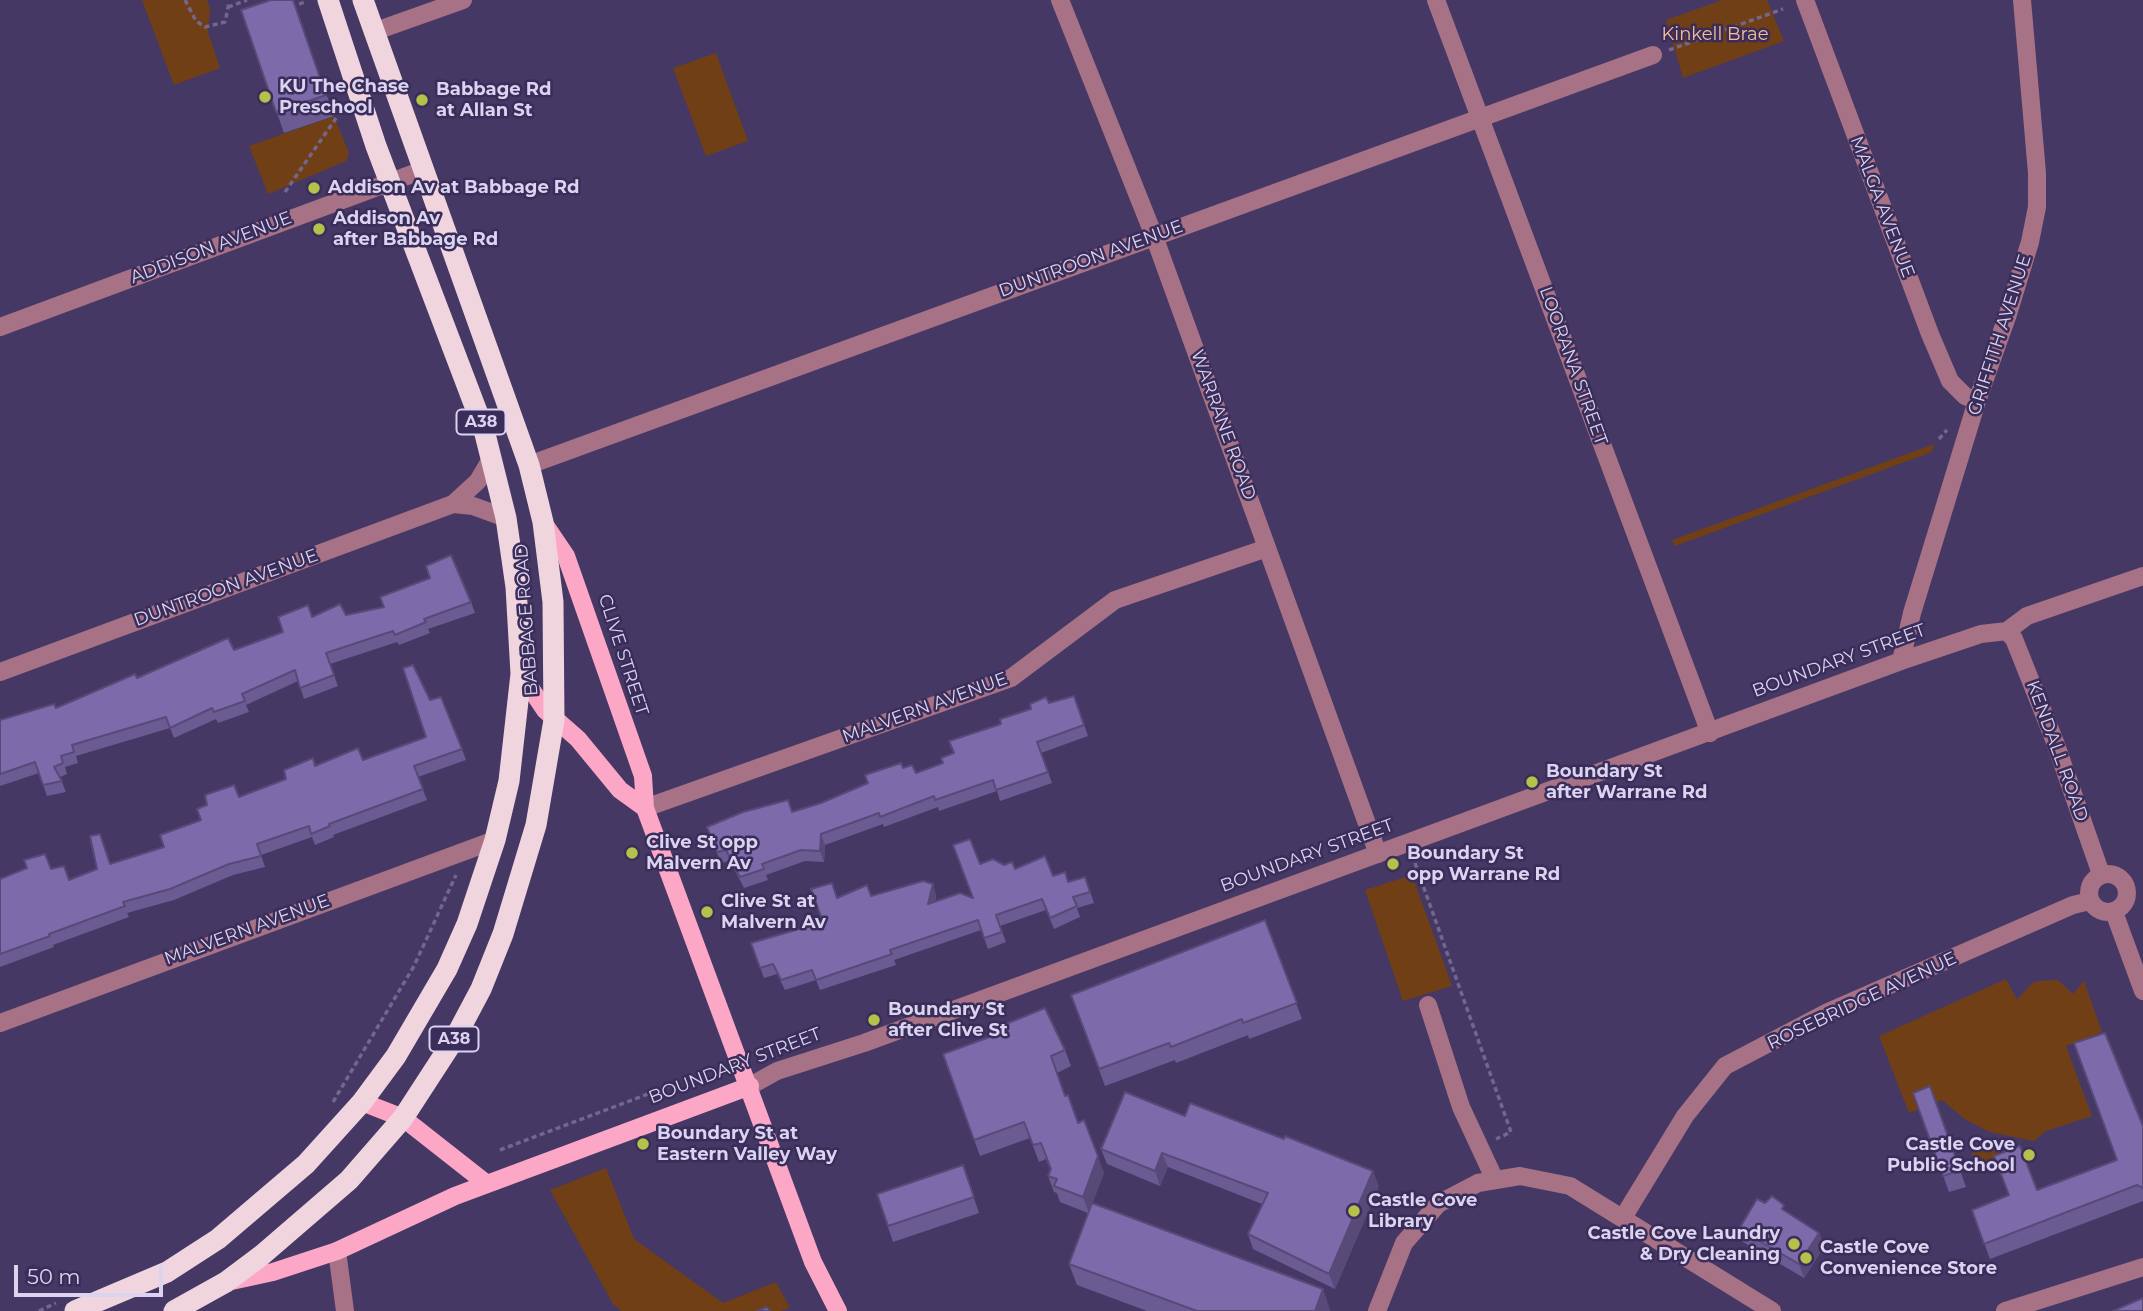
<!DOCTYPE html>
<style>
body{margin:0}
#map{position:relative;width:2143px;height:1311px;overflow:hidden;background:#453865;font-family:Montserrat,sans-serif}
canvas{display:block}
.scale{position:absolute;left:14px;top:1265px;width:149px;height:32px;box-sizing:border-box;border:4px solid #dad4f0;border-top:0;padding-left:9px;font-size:21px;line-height:24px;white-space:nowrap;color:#dad4f0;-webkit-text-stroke:5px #3b2d5a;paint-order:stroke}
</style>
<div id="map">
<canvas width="2143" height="1311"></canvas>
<div class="scale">50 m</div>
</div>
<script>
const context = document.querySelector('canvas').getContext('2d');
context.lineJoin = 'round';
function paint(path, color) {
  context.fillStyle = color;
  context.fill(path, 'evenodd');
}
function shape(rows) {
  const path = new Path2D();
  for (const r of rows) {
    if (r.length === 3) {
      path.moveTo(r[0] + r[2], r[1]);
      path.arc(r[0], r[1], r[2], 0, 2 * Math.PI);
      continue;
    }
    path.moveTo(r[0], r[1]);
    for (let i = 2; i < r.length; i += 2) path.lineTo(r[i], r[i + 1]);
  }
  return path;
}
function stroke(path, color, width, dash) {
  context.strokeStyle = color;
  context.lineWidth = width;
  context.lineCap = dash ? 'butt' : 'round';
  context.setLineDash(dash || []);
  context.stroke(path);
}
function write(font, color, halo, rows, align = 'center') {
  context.font = font + ' Montserrat,sans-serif';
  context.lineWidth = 5;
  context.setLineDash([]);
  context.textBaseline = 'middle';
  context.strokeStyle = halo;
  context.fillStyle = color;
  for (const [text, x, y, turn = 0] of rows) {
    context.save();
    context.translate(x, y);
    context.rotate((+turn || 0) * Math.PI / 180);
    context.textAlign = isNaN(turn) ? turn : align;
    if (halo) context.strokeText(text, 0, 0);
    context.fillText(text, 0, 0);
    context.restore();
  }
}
paint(shape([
 [142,0,207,0,210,9,208,32,220,68,174,85],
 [1722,0,1767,0,1784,41,1683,78,1666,20],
 [716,53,748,141,706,156,673,68],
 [334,116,349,153,346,161,268,194,249,146],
 [1934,444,1932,452,1675,546,1672,540],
 [1412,875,1452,986,1403,1001,1365,890],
 [2006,979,2017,1000,2032,983,2038,981,2058,980,2073,994,2084,981,2102,1032,2066,1046,2092,1116,2046,1131,2034,1141,1990,1132,1966,1120,1942,1100,1909,1113,1879,1036],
 [1987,1157,15],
 [606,1168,634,1239,723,1303,776,1282,790,1308,781,1311,621,1311,613,1304,550,1190]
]), '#713f16');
stroke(shape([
 [185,0,196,21,205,27,225,22,229,3],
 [228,7,247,0],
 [291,7,305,2],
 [1669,50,1783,9],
 [285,192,341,111],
 [1939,439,1947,430],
 [1415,863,1511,1132,1496,1139],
 [333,1102,414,966,456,875],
 [500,1150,701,1074],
 [39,1311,56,1303]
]), '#72678f', 3.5, [5, 3.5]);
stroke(shape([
 [1060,0,1154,236,1378,854],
 [1436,0,1710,733],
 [1805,0,1930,334,1950,381,1965,396,1977,401],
 [373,32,463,0],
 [0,327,423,170],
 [529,465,1653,55],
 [453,504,473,506,506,518],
 [2007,631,2014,639,2055,742,2101,874],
 [1901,661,1912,613,1977,401,2007,317,2030,242,2037,207,2037,173,2022,0],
 [0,672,453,504,478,481,491,459],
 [645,808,1011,678,1115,600,1267,548],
 [2108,893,19],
 [2114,912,2143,991],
 [1428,1005,1461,1107,1494,1178],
 [0,1023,495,840],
 [750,1086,777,1071,864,1043,1901,661,1981,634,2007,631,2027,616,2143,576],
 [1624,1216,1685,1116,1725,1066,1828,1012,2073,905,2090,901],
 [337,1251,345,1311],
 [1377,1311,1404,1243,1438,1204,1478,1183,1520,1176,1570,1186,1772,1311],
 [2005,1311,2143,1267]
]), '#a77285', 18);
stroke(shape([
 [543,522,566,556,643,776,645,808,813,1262,838,1311],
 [521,674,545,710,578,739,620,790,645,808],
 [362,1102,403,1118,487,1184],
 [227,1282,273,1272,337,1251,455,1196,750,1086]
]), '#fda7c7', 18);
stroke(shape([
 [75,1311,167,1272,218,1239,306,1164,362,1102,396,1056,447,969,467,924,495,840,509,781,521,674,516,587,506,518,484,430,376,146,328,0],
 [174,1311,226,1282,262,1255,349,1180,403,1118,455,1038,481,989,503,934,536,825,554,720,553,602,543,522,529,465,363,0]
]), '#f0d5de', 21);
paint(shape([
 [293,0,334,116,284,133,241,10],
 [471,602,475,613,428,629,430,633,399,645,397,642,330,664,338,686,304,699,298,681,246,705,249,712,218,723,216,719,174,738,170,728,76,756,78,763,65,767,67,774,60,777,66,792,47,796,39,773,0,786,0,720,56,708,137,678,234,650,283,632,312,617,346,615],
 [1074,696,1088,736,1041,753,1052,783,1000,801,997,791,939,811,938,807,884,827,883,824,825,845,824,862,805,861,766,875,768,880,744,888,730,861,721,863,707,827,792,811,821,803,903,768,916,773,943,763,954,753,1001,724],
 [430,700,462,749,466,760,418,777,427,800,333,835,334,837,315,845,312,837,261,855,265,867,233,875,174,900,127,913,129,917,53,945,54,947,0,967,0,879,51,869,70,880,111,864,164,847,201,820,239,797,286,779,315,766,363,760,426,737],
 [980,864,1004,865,1015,869,1053,876,1068,882,1089,888,1094,903,1077,908,1080,917,1054,929,1046,910,1000,926,1006,942,988,949,981,930,894,960,896,965,820,990,816,980,785,990,777,974,764,978,751,943,823,922,838,898,871,896,936,894,935,902,973,898],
 [1265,920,1302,1019,1249,1039,1248,1035,1176,1063,1175,1060,1105,1086,1071,995],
 [995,1035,1065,1050,1071,1066,1057,1073,1065,1096,1104,1173,1092,1203,1323,1289,1330,1311,1147,1311,1077,1285,1069,1264,1088,1213,1060,1202,1057,1193,1054,1192,1048,1176,1050,1169,1046,1159,1039,1162,1030,1138,980,1156,943,1054],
 [1930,1086,1966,1187,1949,1192,1913,1093],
 [1185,1116,1379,1186,1335,1289,1253,1249,1248,1234,1262,1204,1168,1167,1160,1186,1107,1164,1101,1149],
 [2143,1126,2143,1201,1990,1259,1972,1210,2037,1190,2117,1160],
 [963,1165,979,1213,893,1242,877,1194],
 [1765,1203,1787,1213,1819,1233,1824,1247,1804,1278,1743,1242,1739,1229]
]), '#6b5b93');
paint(shape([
 [821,834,825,845,824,862,820,851],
 [933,884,936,894,932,915,928,904],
 [1162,1153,1168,1167,1160,1186,1155,1171],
 [1098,1156,1104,1173,1089,1213,1083,1197],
 [1373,1171,1379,1186,1335,1289,1329,1274],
 [1819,1233,1824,1247,1804,1278,1799,1264],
 [1323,1289,1330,1311,1315,1311]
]), '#574a78');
const building = shape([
 [271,0,293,0,326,95,276,112,241,10,271,0],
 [451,555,471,602,424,619,426,622,395,635,393,631,326,653,334,675,300,688,295,670,242,694,245,701,214,712,212,708,170,728,166,717,72,745,74,752,61,756,63,763,54,767,62,781,43,785,35,762,0,774,0,720,54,704,56,708,135,674,137,678,228,638,234,650,283,632,278,617,308,605,312,617,340,604,346,615,384,607,380,597,430,578,426,566,451,555],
 [413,665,430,700,441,697,462,749,414,766,423,789,329,824,330,826,311,834,309,826,257,844,261,856,229,864,170,889,123,902,125,906,49,934,50,936,0,954,0,879,27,868,24,860,45,854,51,869,64,866,69,880,97,869,90,836,100,834,110,864,164,847,160,835,201,820,197,809,207,805,205,795,234,785,239,797,286,779,284,770,313,758,315,766,358,748,363,760,426,737,403,668,413,665],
 [1074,696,1084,725,1037,742,1048,772,996,790,993,780,935,800,934,796,880,817,879,813,821,834,820,851,801,850,762,864,764,869,740,877,726,850,717,852,707,827,743,812,788,800,792,812,821,803,868,783,865,775,901,763,903,768,912,765,916,773,943,763,941,758,954,753,949,741,1001,724,1000,719,1031,709,1030,704,1046,697,1049,703,1074,696],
 [970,839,980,864,993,859,1004,865,1012,862,1015,869,1045,856,1053,876,1065,872,1068,882,1085,877,1090,892,1073,897,1077,906,1050,918,1042,899,996,915,1002,932,984,938,978,920,890,950,892,954,816,980,812,970,781,980,773,964,760,968,751,943,823,922,811,889,832,883,837,898,867,885,871,896,923,881,933,884,928,904,960,893,973,898,953,845,970,839],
 [1265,920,1297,1003,1243,1023,1242,1019,1171,1047,1169,1043,1099,1069,1071,995,1265,920],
 [1045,1008,1065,1050,1051,1056,1065,1096,1068,1095,1078,1123,1084,1120,1098,1156,1083,1197,1054,1186,1057,1179,1048,1176,1051,1169,1041,1143,1033,1145,1024,1122,974,1140,943,1054,995,1035,1003,1031,1001,1026,1045,1008],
 [2105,1033,2143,1126,2143,1188,2137,1185,1984,1244,1972,1210,2009,1195,1994,1156,2020,1146,2037,1190,2117,1160,2074,1043,2105,1033],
 [1930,1086,1960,1170,1943,1176,1913,1093,1930,1086],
 [1125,1092,1185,1116,1190,1103,1284,1139,1285,1136,1373,1171,1329,1274,1248,1234,1268,1193,1162,1153,1155,1171,1101,1149,1125,1092],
 [963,1165,974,1197,888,1226,877,1194,963,1165],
 [1772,1196,1784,1205,1782,1209,1819,1233,1799,1264,1739,1229,1757,1199,1765,1203,1772,1196],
 [1092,1203,1323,1289,1315,1311,1197,1311,1069,1264,1092,1203],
 [2143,1298,2143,1311,2113,1311,2143,1298],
 [767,1307,770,1311,757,1311,767,1307]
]);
paint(building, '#7c6aab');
stroke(building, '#574a78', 2);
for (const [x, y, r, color] of [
 [265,97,7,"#b4c24b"],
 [422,100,7,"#b4c24b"],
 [314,188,7,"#b4c24b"],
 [319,229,7,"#b4c24b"],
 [1532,782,7,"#b4c24b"],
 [632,853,7,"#b4c24b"],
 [1393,864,7,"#b4c24b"],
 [707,912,7,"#b4c24b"],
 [874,1020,7,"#b4c24b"],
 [643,1144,7,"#b4c24b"],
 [2029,1155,7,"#b4c24b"],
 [1354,1211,7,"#b4c24b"],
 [1794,1244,7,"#b4c24b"],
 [1806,1258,7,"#b4c24b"]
]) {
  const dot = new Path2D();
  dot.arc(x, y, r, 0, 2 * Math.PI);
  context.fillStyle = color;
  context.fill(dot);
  stroke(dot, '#3b2d5a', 2.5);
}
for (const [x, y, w] of [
 [481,422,49],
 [454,1039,49]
]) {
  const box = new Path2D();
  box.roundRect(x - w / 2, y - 12.5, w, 25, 5);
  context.fillStyle = '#3b2d5a';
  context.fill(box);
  stroke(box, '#dad4f0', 2);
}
write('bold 16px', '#dad4f0', null, [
 ["A38",481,422],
 ["A38",454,1039]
]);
write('18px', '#f3be9a', '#3b2d5a', [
 ["Kinkell Brae",1715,35]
]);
write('bold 18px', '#dad4f0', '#3b2d5a', [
 ["KU The Chase",279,87],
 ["Preschool",279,108],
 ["Babbage Rd",436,90],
 ["at Allan St",436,111],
 ["Addison Av at Babbage Rd",328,188],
 ["Addison Av",333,219],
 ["after Babbage Rd",333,240],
 ["Boundary St",1546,772],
 ["after Warrane Rd",1546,793],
 ["Clive St opp",646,843],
 ["Malvern Av",646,864],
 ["Boundary St",1407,854],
 ["opp Warrane Rd",1407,875],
 ["Clive St at",721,902],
 ["Malvern Av",721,923],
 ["Boundary St",888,1010],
 ["after Clive St",888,1031],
 ["Boundary St at",657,1134],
 ["Eastern Valley Way",657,1155],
 ["Castle Cove",2015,1145,"right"],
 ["Public School",2015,1166,"right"],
 ["Castle Cove",1368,1201],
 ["Library",1368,1222],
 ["Castle Cove Laundry",1780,1234,"right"],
 ["& Dry Cleaning",1780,1255,"right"],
 ["Castle Cove",1820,1248],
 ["Convenience Store",1820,1269]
], 'left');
write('18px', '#dad4f0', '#3b2d5a', [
 ["MALGA AVENUE",1882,207,69],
 ["ADDISON AVENUE",211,248,-21],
 ["DUNTROON AVENUE",1091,259,-20],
 ["GRIFFITH AVENUE",2000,335,-72],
 ["LOORANA STREET",1573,366,70],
 ["WARRANE ROAD",1223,425,70],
 ["DUNTROON AVENUE",226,588,-20],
 ["BABBAGE ROAD",527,620,-94],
 ["CLIVE STREET",623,655,72],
 ["BOUNDARY STREET",1839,661,-20],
 ["MALVERN AVENUE",925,708,-20],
 ["KENDALL ROAD",2057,751,70],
 ["BOUNDARY STREET",1307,856,-20],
 ["MALVERN AVENUE",247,930,-20],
 ["ROSEBRIDGE AVENUE",1862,1001,-25],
 ["BOUNDARY STREET",735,1066,-21]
]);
</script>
